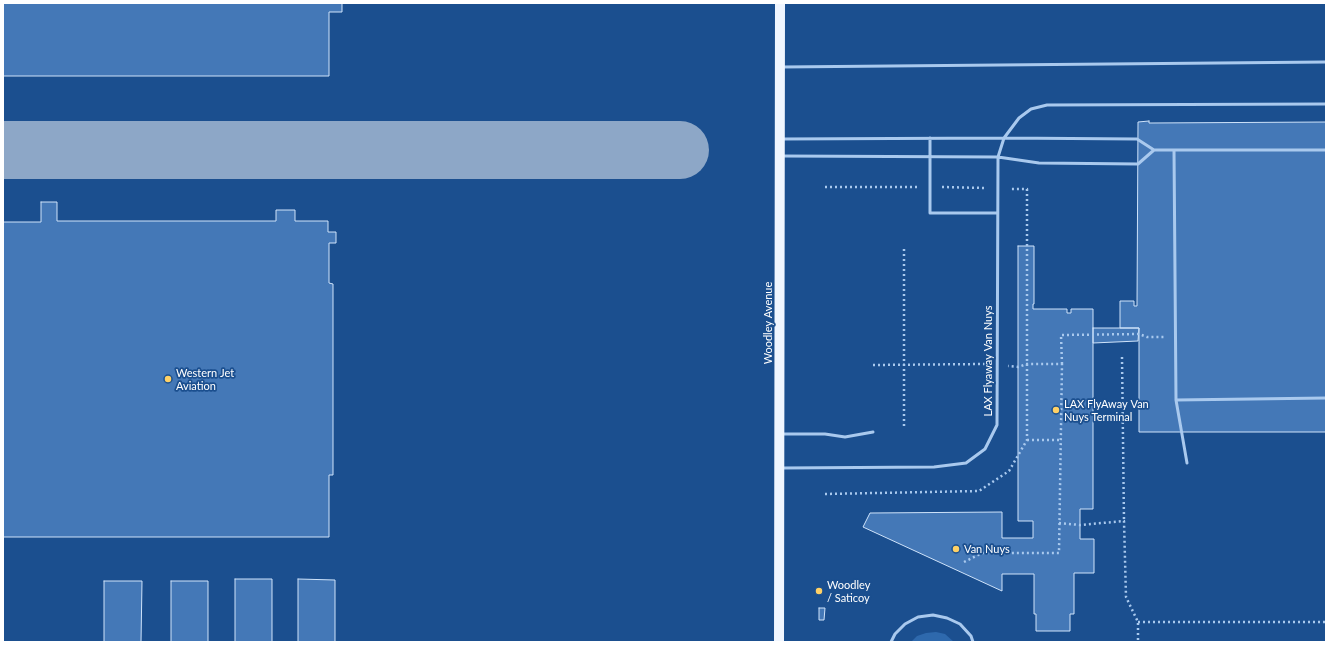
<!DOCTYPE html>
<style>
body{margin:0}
#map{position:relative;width:1329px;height:645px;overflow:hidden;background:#1b4f8f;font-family:Lato,sans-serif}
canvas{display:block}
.frame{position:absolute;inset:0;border:4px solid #fff;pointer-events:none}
</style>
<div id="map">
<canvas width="1329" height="645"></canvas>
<div class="frame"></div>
</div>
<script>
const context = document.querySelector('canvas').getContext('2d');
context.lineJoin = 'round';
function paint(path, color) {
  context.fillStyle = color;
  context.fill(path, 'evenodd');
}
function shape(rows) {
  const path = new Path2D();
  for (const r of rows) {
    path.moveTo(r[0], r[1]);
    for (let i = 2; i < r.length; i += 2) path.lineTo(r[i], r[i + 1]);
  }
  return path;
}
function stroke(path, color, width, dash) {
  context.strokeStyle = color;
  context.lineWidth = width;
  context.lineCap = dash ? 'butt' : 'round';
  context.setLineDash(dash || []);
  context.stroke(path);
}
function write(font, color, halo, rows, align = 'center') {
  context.font = font + ' Lato,sans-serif';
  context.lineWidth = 3.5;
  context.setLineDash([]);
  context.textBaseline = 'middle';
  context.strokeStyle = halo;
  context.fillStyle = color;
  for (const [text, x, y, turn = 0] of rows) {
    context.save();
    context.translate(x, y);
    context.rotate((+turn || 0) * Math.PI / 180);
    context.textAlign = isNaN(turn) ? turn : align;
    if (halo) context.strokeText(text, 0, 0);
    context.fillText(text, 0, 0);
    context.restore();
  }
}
paint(shape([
 [936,632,945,634,954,642,911,642,917,636,926,633]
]), '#2e69ad');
stroke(shape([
 [3,150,680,150]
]), '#8da7c7', 58);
const building = shape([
 [3,3,342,3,342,12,329,12,329,76,3,76,3,3],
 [1149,121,1149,123,1326,122,1326,432,1139,432,1139,328,1120,328,1120,301,1134,301,1134,306,1137,306,1138,122,1149,121],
 [41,202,57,202,57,221,276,221,276,210,295,210,295,221,328,221,328,232,336,232,336,243,329,243,329,283,333,284,333,475,329,475,329,537,3,537,3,222,41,222,41,202],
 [1018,246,1034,246,1034,304,1033,304,1033,309,1067,309,1067,313,1071,313,1071,309,1093,309,1093,509,1080,509,1080,539,1094,539,1094,573,1074,573,1074,614,1070,614,1070,631,1036,631,1036,614,1034,614,1034,574,1002,574,1002,591,863,527,870,513,1002,512,1002,538,1033,538,1033,521,1018,521,1018,246],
 [1093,328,1139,328,1138,341,1093,343,1093,328],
 [235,579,272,579,272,642,235,642,235,579],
 [298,579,335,580,335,642,298,642,298,579],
 [104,581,142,581,141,642,104,642,104,581],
 [171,581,208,581,208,642,171,642,171,581],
 [819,608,825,608,824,620,819,620,819,608]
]);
paint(building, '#4478b7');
stroke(building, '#cfe3fa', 1);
stroke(shape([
 [825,187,917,187],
 [942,187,985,188],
 [904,249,904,427],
 [1122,357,1124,521],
 [1062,364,1061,335,1139,334,1147,337,1164,337],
 [873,365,985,364],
 [1027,440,1060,440],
 [825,494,979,491,1009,471,1027,440,1027,189,1010,189],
 [1059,523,1080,525,1124,521,1126,597,1138,622,1138,642],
 [964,562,982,553,1059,553,1062,364,1027,364,1018,367,1008,366],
 [1138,622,1326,622]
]), '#a9c9ee', 2.5, [2, 3]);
stroke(shape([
 [782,67,1326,62],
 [930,138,930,213,997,213],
 [781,139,1004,138,1137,139,1154,150,1326,150],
 [1174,150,1176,400,1187,463],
 [782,156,998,157,1039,163,1138,164,1154,150],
 [1176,400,1326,398],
 [782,434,825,434,845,437,873,432],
 [782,468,934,467,966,463,985,449,997,425,998,157,1004,138,1019,118,1031,109,1047,105,1326,104],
 [891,642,895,634,905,624,918,617,933,615,947,618,960,624,971,636,973,642]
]), '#a9c9ee', 3);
stroke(shape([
 [779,642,780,3]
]), '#f0f6ff', 10);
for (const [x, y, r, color] of [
 [168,379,4,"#ffd166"],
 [1056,410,4,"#ffd166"],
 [956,549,4,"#ffd166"],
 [819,591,4,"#ffd166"]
]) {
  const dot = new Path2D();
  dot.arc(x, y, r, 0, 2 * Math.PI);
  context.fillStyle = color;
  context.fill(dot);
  stroke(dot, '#1b4f8f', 1.5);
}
write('11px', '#fff', '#1b4f8f', [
 ["Woodley Avenue",768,323,-90],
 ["LAX Flyaway Van Nuys",988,361,-90]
]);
write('11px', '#fff', '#1b4f8f', [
 ["Western Jet",176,373],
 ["Aviation",176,386],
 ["LAX FlyAway Van",1064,404],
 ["Nuys Terminal",1064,417],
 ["Van Nuys",964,549],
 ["Woodley",827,585],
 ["/ Saticoy",827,598]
], 'left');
</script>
